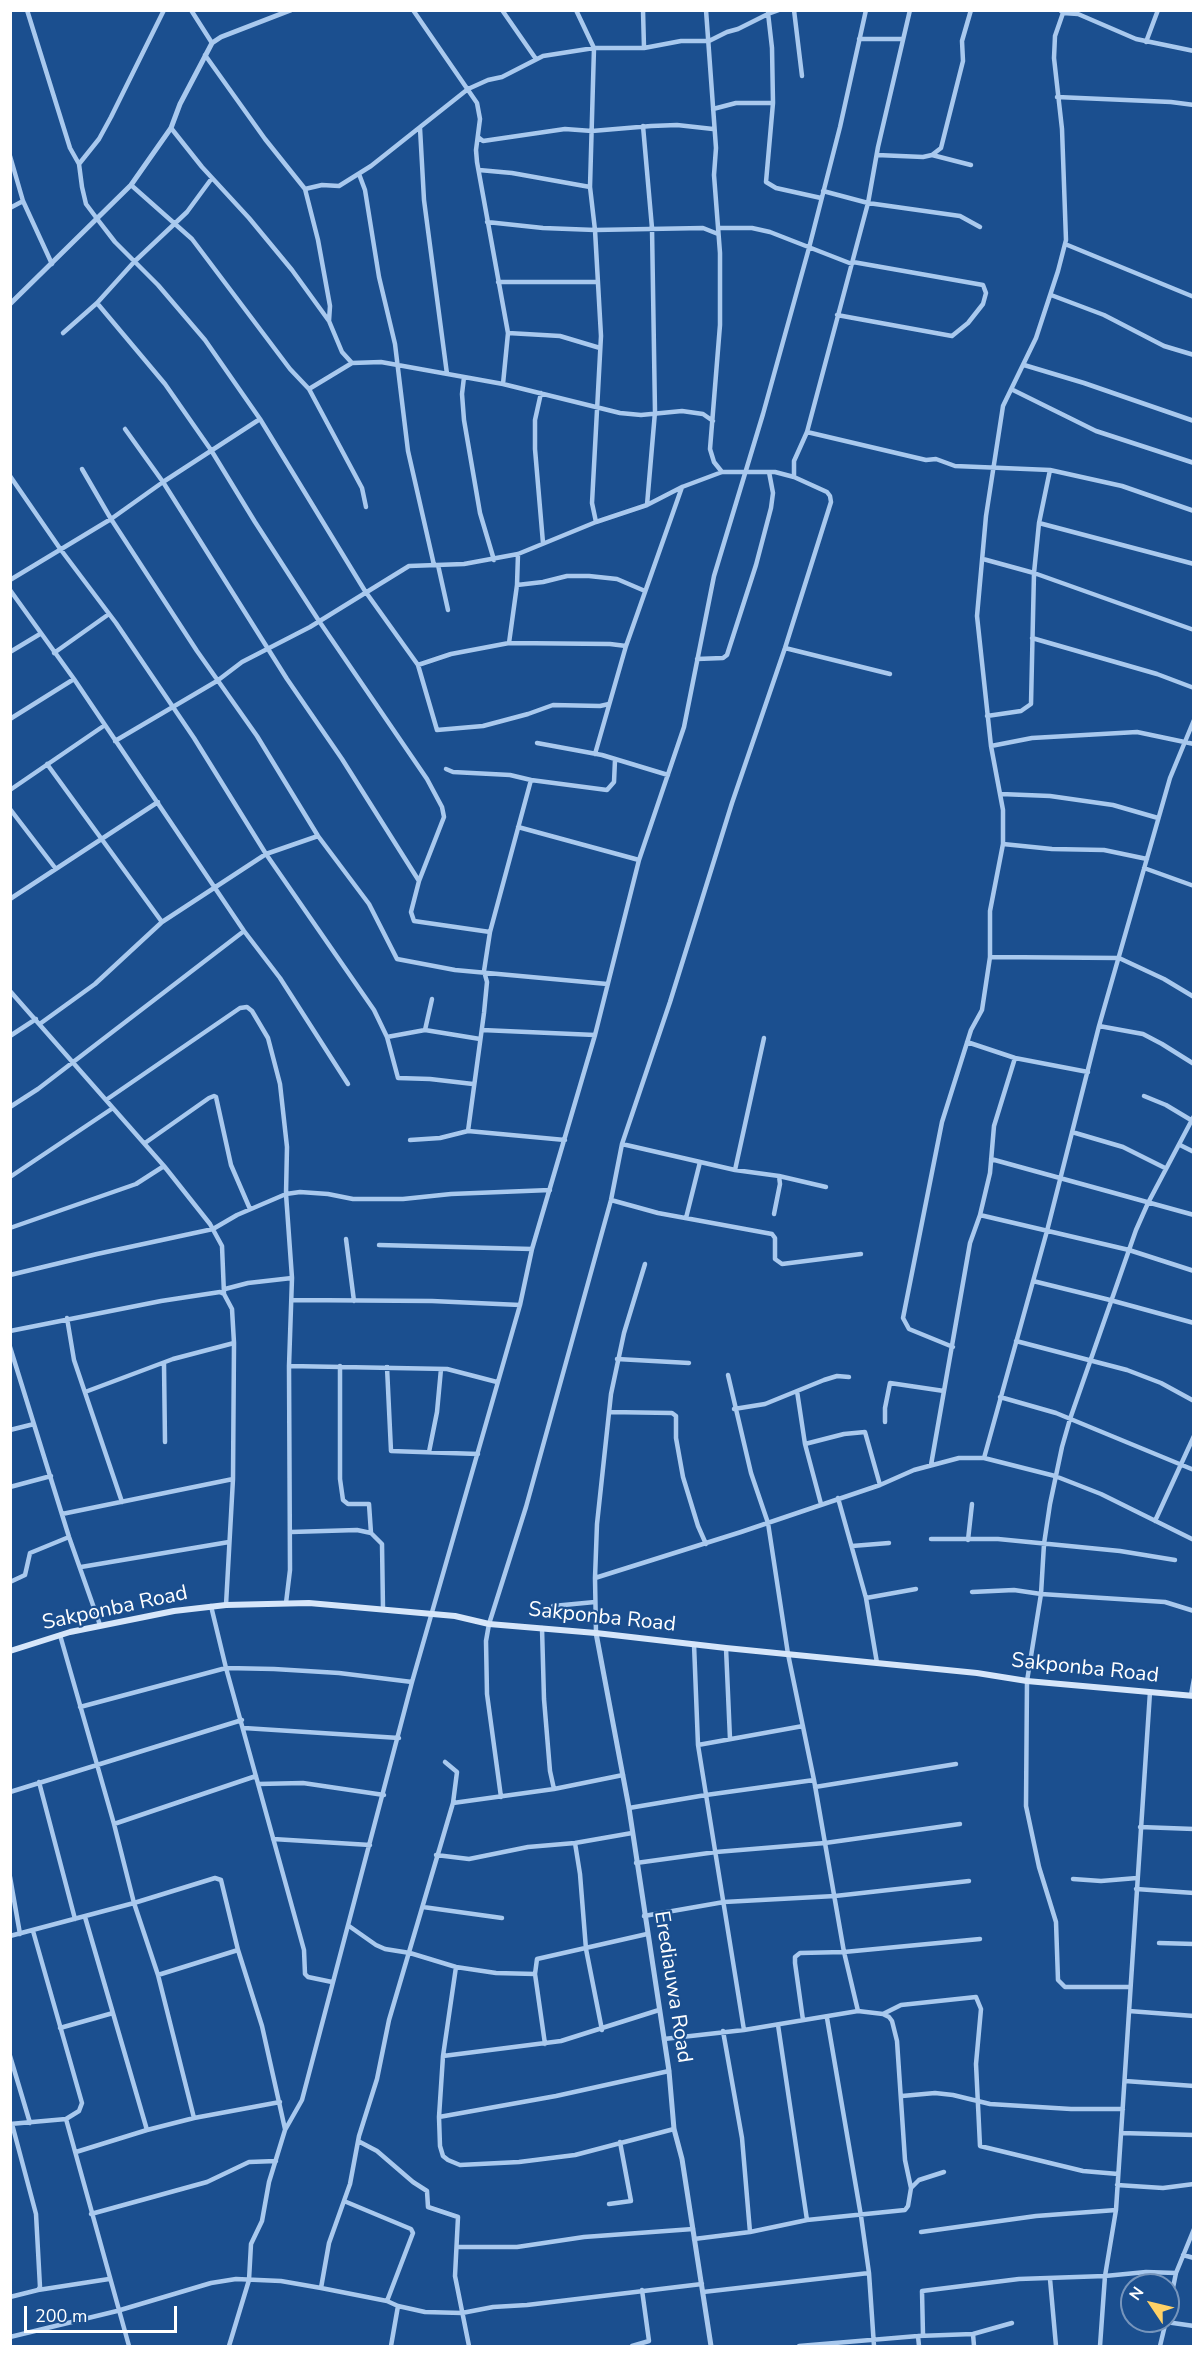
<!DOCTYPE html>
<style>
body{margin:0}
#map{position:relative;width:1204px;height:2357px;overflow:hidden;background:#1b4f8f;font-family:"Nunito Sans",sans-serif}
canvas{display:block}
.frame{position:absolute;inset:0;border:12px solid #fff;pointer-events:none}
.north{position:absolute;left:1120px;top:2273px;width:60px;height:60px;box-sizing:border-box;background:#1b4f8f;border:2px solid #7695bc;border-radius:50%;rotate:305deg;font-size:16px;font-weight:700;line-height:24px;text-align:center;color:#fff}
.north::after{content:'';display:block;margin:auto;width:21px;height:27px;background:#ffd166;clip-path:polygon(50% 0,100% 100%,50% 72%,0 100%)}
.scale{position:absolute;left:24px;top:2306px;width:153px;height:27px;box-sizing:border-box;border:3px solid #fff;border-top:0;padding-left:8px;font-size:18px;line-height:21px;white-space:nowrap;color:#fff;-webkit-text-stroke:4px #1b4f8f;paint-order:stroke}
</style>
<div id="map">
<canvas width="1204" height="2357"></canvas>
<div class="frame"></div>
<div class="north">N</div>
<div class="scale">200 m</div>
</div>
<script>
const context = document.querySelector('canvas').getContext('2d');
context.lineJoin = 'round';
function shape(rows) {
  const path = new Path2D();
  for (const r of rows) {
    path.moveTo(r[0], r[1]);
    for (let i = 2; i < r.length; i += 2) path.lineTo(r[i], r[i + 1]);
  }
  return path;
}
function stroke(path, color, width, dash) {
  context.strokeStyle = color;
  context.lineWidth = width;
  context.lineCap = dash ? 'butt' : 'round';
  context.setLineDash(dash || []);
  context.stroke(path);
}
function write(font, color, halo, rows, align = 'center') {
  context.font = font + ' "Nunito Sans",sans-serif';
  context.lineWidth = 4.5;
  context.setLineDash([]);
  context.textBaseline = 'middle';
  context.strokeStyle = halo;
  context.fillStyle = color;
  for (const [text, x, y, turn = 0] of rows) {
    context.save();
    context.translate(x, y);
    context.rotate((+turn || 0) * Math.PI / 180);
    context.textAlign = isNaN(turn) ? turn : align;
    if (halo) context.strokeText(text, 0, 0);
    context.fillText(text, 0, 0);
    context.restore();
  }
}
stroke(shape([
 [27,10,70,148,79,164],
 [164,10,111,117,99,139,79,164,82,187,86,204,98,220,115,242,158,285,205,340,260,419],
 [191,10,212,43],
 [413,10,477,103,480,119,476,150,477,162,508,333,503,384],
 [502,10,536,59],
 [576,10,594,48,590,187,595,230,601,336,592,503,596,522],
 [643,10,644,48],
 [706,10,716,148,714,175,720,253,720,325,710,449,714,462,722,472],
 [794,10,802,76],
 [1060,10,1063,13,1078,14,1136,39,1194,51],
 [768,13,772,48,773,103,766,182,776,188,821,198],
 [859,39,903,39],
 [1146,42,1158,10],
 [205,55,265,139,305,189,318,240,330,306,329,321],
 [1057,97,1171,102,1194,105],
 [713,109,736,103,773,103],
 [643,126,652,228,655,412,647,505],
 [171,128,202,167,249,218,292,270,329,321,342,352,352,363,381,362,503,384,620,413,641,415,682,411,703,414,713,421],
 [420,128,424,200,447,374],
 [478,137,483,141,565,129,592,131,651,126,677,125,713,129],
 [877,155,923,157,932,155,941,148,963,61,962,41,971,10],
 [932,155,971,165],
 [10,156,23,201,52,264],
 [479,170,512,173,590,187],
 [359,174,365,190,379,277,395,344,408,451,434,565],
 [131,185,192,239,290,369,309,389,362,488,366,507],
 [305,189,322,185,339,186,371,166,468,89,488,80,502,77,543,56,594,48,644,48,681,41,709,41,727,32,738,29,768,14,779,10],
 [823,191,868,203,960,216,980,227],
 [10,208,23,201],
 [487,222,543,228,595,230,703,228,718,234],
 [718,228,752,228,770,232,852,264],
 [1065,244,1194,297],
 [498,282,598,282],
 [1051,295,1104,315,1164,346,1194,355],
 [97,303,165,384,211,450,255,522,319,621,427,779,442,807,444,817,419,881,411,912,414,921,490,932],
 [837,315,952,336,968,323,983,304,986,293,983,285,853,262],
 [63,333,97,303,134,262,187,212,212,178],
 [508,333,560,336,600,348],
 [1024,365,1084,383,1194,421],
 [464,377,462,394,464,420,480,513,494,560],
 [309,389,352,363],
 [1013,390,1096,431,1194,463],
 [541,393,535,420,535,449,543,543],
 [125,429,163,482,287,679,342,759,419,881],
 [807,432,926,460,936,459,955,466,1050,470,1122,486,1194,511],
 [82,469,111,519,197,651,257,736,318,836,369,904,397,959,455,970,607,984],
 [10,476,61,550,116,623,194,738,266,854,374,1010,387,1037,398,1078,430,1079,473,1084],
 [794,477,794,461,807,432,868,203,878,147,910,10],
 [1039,523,1194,564],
 [983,559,1034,573,1194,630],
 [438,565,448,610],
 [10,580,111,519,163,482,260,419,365,591,418,665,437,730,483,726,528,714,553,705,600,706,609,704],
 [517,585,543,582,567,576,589,576,617,579,645,591],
 [10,590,74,679,244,931,280,978,348,1084],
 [1032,638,1157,674,1194,688],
 [509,643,517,585,518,554],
 [785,648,890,674],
 [10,652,40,634],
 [54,653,109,614],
 [697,659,723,658,727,655,756,565,771,508,773,493,769,472],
 [418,665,451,654,509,643,610,644,626,646],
 [987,716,1021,711,1031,704,1034,573,1039,523,1050,470],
 [10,719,74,679],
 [115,741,217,681,242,662,310,627,409,566,464,564,518,554,596,522,647,505,682,487,722,472,775,472,794,477,827,492,830,496,831,502,785,648,732,803,670,1002,622,1144,611,1200,526,1507,489,1624,486,1641,487,1694,501,1797],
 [537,743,602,755,668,775],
 [991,746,1032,738,1137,732,1194,744],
 [595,754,626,646,682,487],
 [47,764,162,922],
 [446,769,453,772,510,775,531,780,490,932,484,971,487,982,484,1013,468,1131],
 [531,780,607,790,614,782,615,760],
 [10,790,105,725],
 [1001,794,1050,796,1113,805,1158,818],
 [10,809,56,869],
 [518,827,639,860],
 [1003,844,1052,849,1104,850,1147,859],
 [1144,868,1194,886],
 [10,899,158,802],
 [990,957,1119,958,1164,979,1194,997],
 [10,991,164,1166,210,1224,222,1246,224,1294,232,1309,234,1343,233,1479,226,1605],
 [41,1023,95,984,162,922,266,854,318,836],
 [1099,1026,1143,1034,1162,1044,1194,1064],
 [425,1030,432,999],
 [482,1030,595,1035],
 [10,1036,36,1019],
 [387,1037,425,1030,480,1039],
 [967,1042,1015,1058,1088,1072],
 [1144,1096,1166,1105,1191,1120],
 [106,1100,240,1008,247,1007,252,1011,268,1038,280,1084,287,1147,286,1194,292,1278,289,1366,290,1570,286,1603],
 [10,1107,38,1089,244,931],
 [1072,1132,1123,1147,1165,1168],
 [410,1140,440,1138,468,1131,565,1140],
 [145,1143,209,1098,214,1096,216,1097,231,1165,250,1209],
 [622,1144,735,1170,779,1176,826,1187],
 [1180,1145,1194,1152],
 [991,1159,1194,1215],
 [735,1170,764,1038],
 [10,1177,113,1108],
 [611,1200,658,1213,772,1234,775,1238,775,1259,782,1264,861,1254],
 [774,1214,780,1184,779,1176],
 [980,1215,1129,1250,1194,1271],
 [686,1218,700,1162],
 [10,1228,136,1184,164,1166],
 [346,1239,354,1301],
 [379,1245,532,1249],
 [10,1275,97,1254,213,1229,237,1215,286,1194,300,1192,328,1194,353,1199,403,1199,451,1194,550,1190],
 [1033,1281,1110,1300,1194,1323],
 [225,1289,248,1283,292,1278],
 [292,1300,432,1301,520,1305],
 [67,1318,74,1360,122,1502],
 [10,1331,161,1301,220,1292,224,1294],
 [1016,1341,1127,1370,1161,1383,1194,1401],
 [10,1347,69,1537,100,1625],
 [953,1347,909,1329,903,1318,942,1122,971,1030,982,1010,990,957,990,911,1003,844,1003,810,991,746,977,616,986,516,1003,406,1036,338,1058,271,1066,240,1062,129,1054,58,1055,36,1063,13],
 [617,1359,689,1363],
 [164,1364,165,1442],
 [289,1366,447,1369,497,1382],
 [340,1366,340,1479,343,1500,348,1504,369,1504,371,1533],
 [387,1367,391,1451,478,1454],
 [797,1391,805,1444,821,1504],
 [85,1392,173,1359,234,1343],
 [1000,1397,1056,1413,1194,1470],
 [734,1409,765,1404,824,1380,837,1376,849,1377],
 [609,1412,672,1413,676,1416,676,1438,683,1477,698,1526,706,1544],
 [885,1422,885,1408,890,1383,944,1391],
 [10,1430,34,1424],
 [805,1444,844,1434,865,1432,880,1485],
 [429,1452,437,1412,441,1369],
 [984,1458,1047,1231,1099,1026,1170,778,1194,720],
 [931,1465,970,1243,980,1215,990,1173,994,1126,1015,1058],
 [10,1487,51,1476],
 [838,1498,866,1598,877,1663],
 [62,1514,233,1479],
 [1155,1521,1194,1436],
 [291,1532,357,1530,371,1533,382,1544,383,1609],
 [931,1539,998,1539,1120,1551,1175,1560],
 [968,1540,972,1504],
 [852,1546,889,1543],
 [81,1567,229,1542],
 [595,1578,597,1524,611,1394,624,1333,645,1264],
 [10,1582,25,1575,30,1553,69,1537],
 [972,1592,1014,1590,1041,1594,1165,1602,1194,1611],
 [866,1598,916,1589],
 [211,1606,226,1668,304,1950,305,1974,308,1977,332,1982],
 [553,1606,595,1602],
 [542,1628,544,1699,550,1771,554,1789],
 [596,1633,595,1578,741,1532,880,1485,914,1470,959,1458,984,1458,1055,1476,1101,1494,1194,1540],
 [60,1635,114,1824,134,1903,215,1878,221,1880,238,1950,262,2026,285,2129],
 [694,1644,698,1745,744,2030],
 [726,1648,730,1739],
 [1191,1695,1194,1679],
 [80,1707,226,1668,274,1669,339,1673,412,1682],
 [244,1728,399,1738],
 [698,1745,803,1726],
 [39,1782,75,1919],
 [258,1784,303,1783,384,1795],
 [815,1787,956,1764],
 [10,1792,242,1720],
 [453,1803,554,1789,623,1775],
 [629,1808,706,1795,814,1780],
 [114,1824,256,1776],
 [1140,1827,1194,1829],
 [273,1839,370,1845],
 [575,1843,580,1874,586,1949,602,2030],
 [436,1855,469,1859,528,1847,575,1843,632,1833],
 [636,1863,716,1852,825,1843,960,1824],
 [10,1877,20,1934],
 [1073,1879,1101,1881,1137,1878],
 [1136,1889,1194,1893],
 [423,1907,502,1918],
 [644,1916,724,1902,835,1896,969,1881],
 [85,1917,147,2130],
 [349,1926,376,1945,385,1949,410,1953,456,1967,496,1973,535,1974],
 [10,1936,134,1903,158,1975,194,2118],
 [1159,1943,1194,1944],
 [456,1967,443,2056,439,2117,440,2146,443,2156,448,2160,460,2165,519,2162,575,2155,674,2129],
 [158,1975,238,1950],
 [1130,1987,1065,1987,1058,1980,1056,1922,1039,1867,1026,1806,1027,1681,1041,1594,1044,1544,1050,1504,1062,1447,1070,1419,1136,1230,1148,1203,1194,1116],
 [1129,2011,1194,2016],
 [883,2014,901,2005,976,1997,981,2009,976,2064,980,2146,1083,2171,1118,2174],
 [827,2018,861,2216,869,2273,874,2346],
 [803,2020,795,1963,795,1957,800,1953,844,1952,980,1939],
 [778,2025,807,2220],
 [60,2028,113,2013],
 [723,2031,742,2138,750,2232],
 [664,2039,744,2030,858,2011,844,1952,814,1780,788,1654,768,1523,751,1473,728,1375],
 [545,2044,535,1974,537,1959,647,1934],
 [10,2056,30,2123],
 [443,2056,561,2041,659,2010],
 [1125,2081,1194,2086],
 [902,2096,935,2093,953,2095,990,2104,1071,2109,1123,2109],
 [439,2117,556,2096,669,2071],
 [66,2119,129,2346],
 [10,2124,66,2119,79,2111,82,2103,33,1931],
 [12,2124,36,2214,40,2287,38,2290],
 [1121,2133,1194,2135],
 [358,2141,377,2151,413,2182,427,2191,428,2207,458,2217,455,2276,469,2346],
 [76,2152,147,2130,194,2118,280,2102],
 [1117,2185,1163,2188,1194,2184],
 [911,2188,919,2180,944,2172],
 [344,2201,411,2229,413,2233,387,2301],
 [609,2204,631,2201,620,2142],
 [91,2214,207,2182,249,2162,276,2161],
 [921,2232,1036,2216,1116,2210],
 [694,2239,750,2232,807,2220,905,2210,908,2206,911,2188,905,2160,897,2041,892,2021,889,2017,883,2014,858,2011],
 [458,2247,517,2247,584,2237,693,2229],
 [1183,2255,1194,2258],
 [1050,2279,1056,2346],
 [321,2288,329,2243,350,2184,359,2136,377,2079,389,2020,453,1803,457,1772,445,1762],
 [703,2292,869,2273],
 [10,2297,38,2290,109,2279],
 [1168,2312,1176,2273,1194,2229],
 [1166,2322,1194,2326],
 [973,2334,974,2346],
 [923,2335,922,2291,1019,2279,1105,2276,1146,2272,1176,2273],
 [918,2336,919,2346],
 [10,2337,117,2311,211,2283,236,2279,281,2281,321,2288,387,2301,398,2306,425,2312,462,2313,493,2307,527,2305,702,2284],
 [229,2346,249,2280,251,2244,262,2221,269,2182,285,2130,302,2100,412,1682,520,1305,532,1249,595,1035,639,860,684,727,714,576,763,414,809,248,840,127,866,10],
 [391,2346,398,2306],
 [632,2346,649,2341,642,2290],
 [799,2346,918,2336,973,2334,1012,2323],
 [1100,2346,1105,2276,1116,2210,1150,1692],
 [1160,2346,1166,2321]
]), '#a9c9ee', 4.5);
stroke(shape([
 [10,304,131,185,171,128,180,104,212,43,221,37,291,10],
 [596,1633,629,1808,669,2071,674,2129,682,2159,711,2346]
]), '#a9c9ee', 5);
stroke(shape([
 [10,1651,70,1632,174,1611,226,1605,309,1603,455,1616,489,1624,596,1633,726,1648,977,1673,1027,1681,1194,1696]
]), '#d6e6fa', 6);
write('21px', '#fff', '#1b4f8f', [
 ["Sakponba Road",115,1609,-12],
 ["Sakponba Road",602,1618,6],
 ["Sakponba Road",1085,1669,6],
 ["Erediauwa Road",672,1987,81]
]);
</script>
